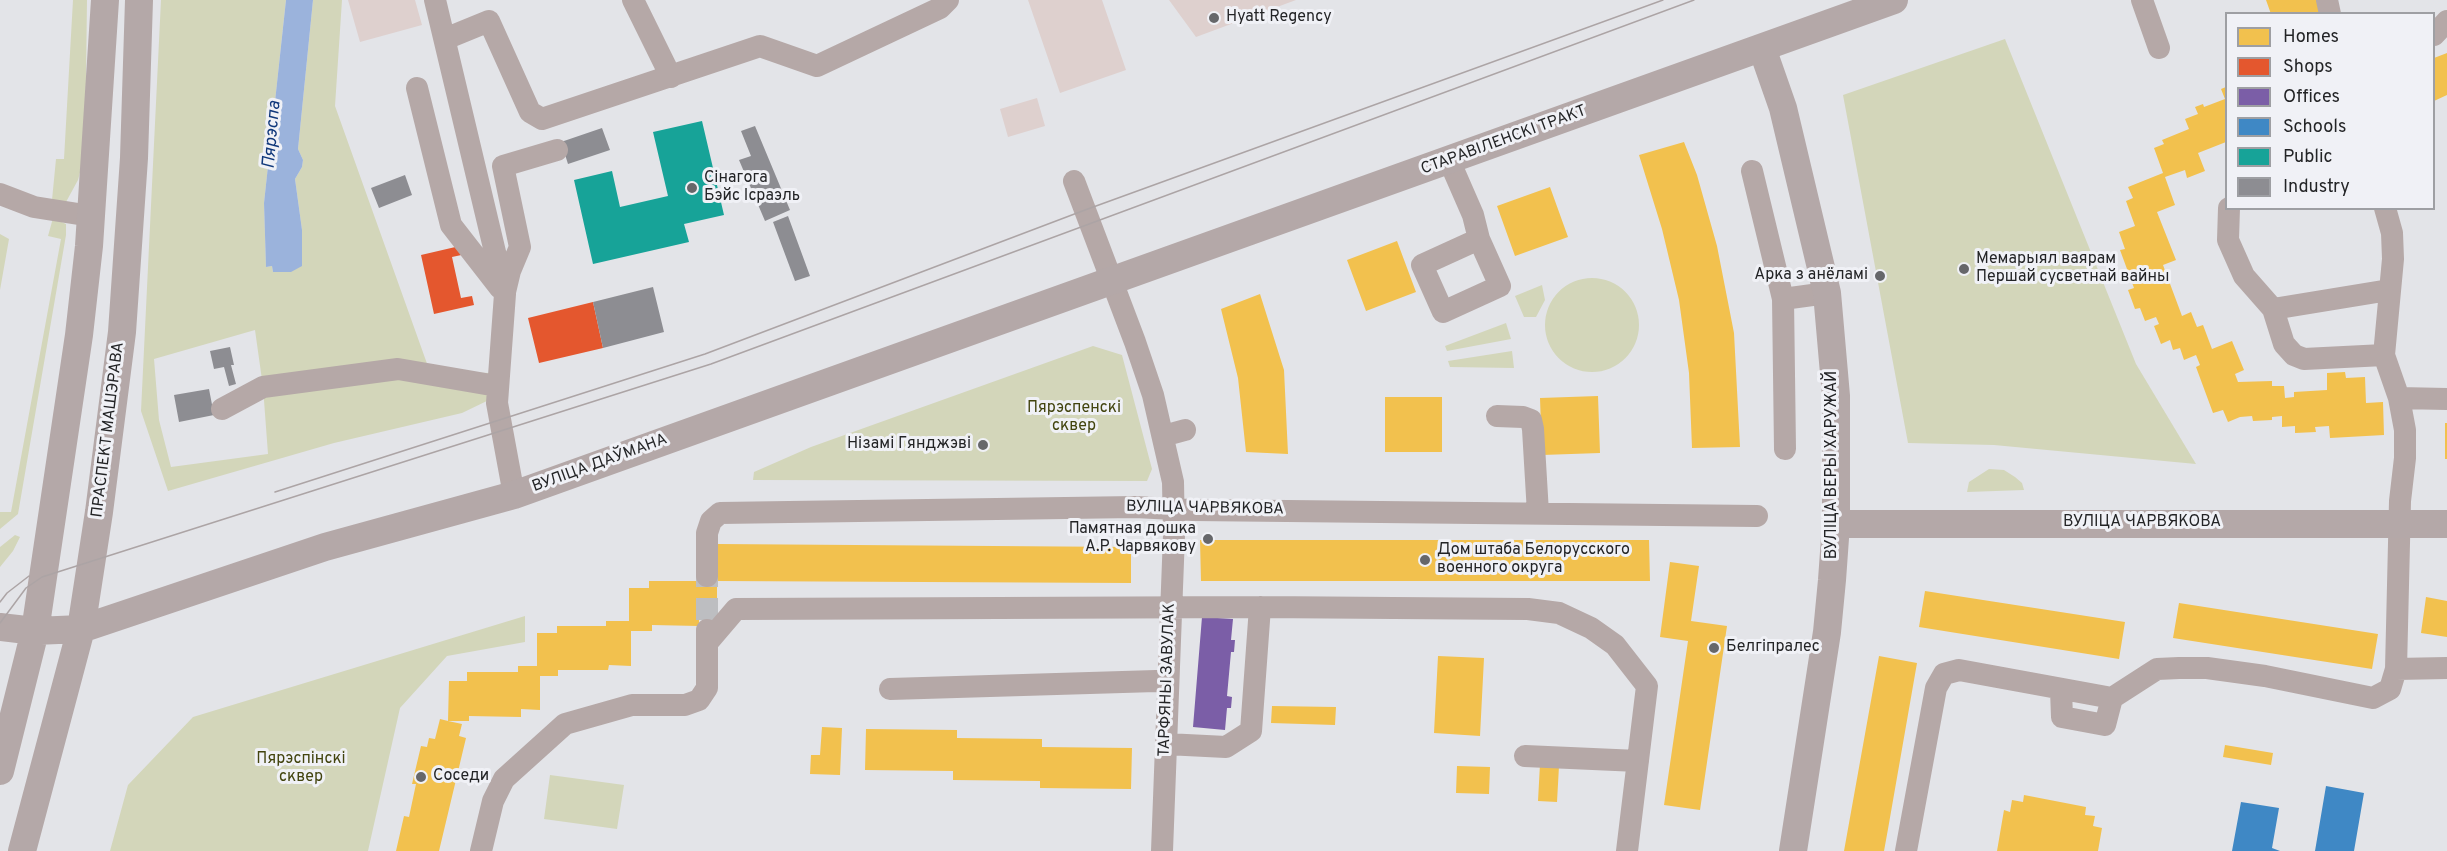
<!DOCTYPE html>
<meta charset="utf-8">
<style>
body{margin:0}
#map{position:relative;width:2447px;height:851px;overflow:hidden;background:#e3e4e8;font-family:Overpass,sans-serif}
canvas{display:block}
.legend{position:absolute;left:2225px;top:12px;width:210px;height:198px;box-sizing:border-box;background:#f0f1f6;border:2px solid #9e9fa3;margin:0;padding:8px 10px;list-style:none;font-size:18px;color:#232426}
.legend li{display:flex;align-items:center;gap:12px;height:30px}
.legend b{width:30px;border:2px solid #9e9fa3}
</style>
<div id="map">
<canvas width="2447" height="851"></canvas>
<ul class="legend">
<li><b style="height:16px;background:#f2c14e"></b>Homes</li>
<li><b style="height:16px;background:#e4572e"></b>Shops</li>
<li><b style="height:16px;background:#7b5ea7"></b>Offices</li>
<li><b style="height:16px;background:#3f88c5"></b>Schools</li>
<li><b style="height:16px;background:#17a398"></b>Public</li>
<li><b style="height:16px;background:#8d8d92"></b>Industry</li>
</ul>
</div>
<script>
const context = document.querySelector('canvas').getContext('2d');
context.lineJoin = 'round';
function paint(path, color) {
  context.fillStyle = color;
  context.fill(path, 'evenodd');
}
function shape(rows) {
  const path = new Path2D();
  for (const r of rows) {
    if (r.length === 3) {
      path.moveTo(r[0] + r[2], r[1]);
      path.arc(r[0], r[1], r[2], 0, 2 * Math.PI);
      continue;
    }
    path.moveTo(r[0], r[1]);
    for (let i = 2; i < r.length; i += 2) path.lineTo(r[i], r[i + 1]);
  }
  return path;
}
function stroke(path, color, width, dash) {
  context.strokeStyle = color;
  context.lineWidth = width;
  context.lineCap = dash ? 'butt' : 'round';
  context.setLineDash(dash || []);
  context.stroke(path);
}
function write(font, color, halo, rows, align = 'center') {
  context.font = font + ' Overpass,sans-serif';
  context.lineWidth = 6;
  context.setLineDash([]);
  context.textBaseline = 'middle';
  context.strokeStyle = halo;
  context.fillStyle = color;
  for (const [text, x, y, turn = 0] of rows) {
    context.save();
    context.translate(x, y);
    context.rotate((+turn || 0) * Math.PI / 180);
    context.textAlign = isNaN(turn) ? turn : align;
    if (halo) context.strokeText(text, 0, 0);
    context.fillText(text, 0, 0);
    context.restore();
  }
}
paint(shape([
 [73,0,87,0,85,154,78,180,66,202,52,200,56,159,64,159],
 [161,0,286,0,264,203,266,267,272,266,273,272,291,272,302,230,295,179,302,167,303,160,298,149,313,0,342,0,335,106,430,372,494,373,491,399,462,413,334,443,168,491,141,411],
 [255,330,263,387,268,454,171,467,159,420,154,359],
 [2005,39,2136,364,2196,464,1994,445,1908,443,1843,95],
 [53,218,66,224,66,235,18,514,0,529,0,512,11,512,61,239,48,236],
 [0,234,9,239,0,290],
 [1592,325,47],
 [1542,285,1545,300,1536,317,1524,317,1515,296],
 [1506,323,1511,339,1447,351,1445,346],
 [1093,346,1122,355,1152,469,1147,481,753,480,754,472,811,447],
 [1512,351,1514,368,1450,367,1448,361],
 [1989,469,2004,470,2015,477,2022,483,2024,490,1967,492,1969,482],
 [15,535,20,537,13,551,0,567,0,547],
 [525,616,525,642,447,656,400,708,368,851,110,851,128,785,193,717],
 [550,775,624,785,617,829,544,819]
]), '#d3d6ba');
paint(shape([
 [286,0,313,0,298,149,303,160,302,167,295,179,302,230,302,266,291,272,273,272,272,266,266,267,264,203]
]), '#9bb3dc');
paint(shape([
 [2266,0,2319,0,2324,14,2271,14],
 [2447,53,2447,95,2434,101,2434,58],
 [2226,87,2226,142,2198,153,2205,171,2187,178,2185,170,2165,177,2175,205,2157,212,2176,260,2163,265,2182,316,2191,312,2197,327,2203,325,2212,349,2232,341,2244,370,2235,374,2238,382,2272,381,2272,386,2284,386,2285,398,2294,397,2294,392,2327,390,2327,373,2345,372,2346,378,2365,377,2366,403,2383,402,2384,435,2330,438,2329,426,2315,427,2316,432,2295,433,2295,426,2282,427,2282,416,2272,417,2272,420,2253,421,2252,416,2240,417,2228,422,2223,410,2213,413,2196,367,2200,365,2196,355,2184,360,2180,348,2173,350,2170,340,2161,344,2154,326,2159,324,2156,317,2145,321,2140,308,2135,309,2128,290,2134,288,2120,250,2125,249,2119,232,2135,226,2126,201,2133,198,2128,187,2163,173,2154,148,2164,144,2162,140,2189,129,2185,119,2198,114,2195,107,2203,104,2204,107,2225,99,2221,89],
 [1684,142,1697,175,1717,246,1734,333,1740,447,1692,448,1689,373,1679,300,1662,229,1639,155],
 [1550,187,1568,237,1515,256,1497,206],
 [1397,241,1416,292,1366,311,1347,260],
 [1260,294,1284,370,1288,454,1246,452,1238,378,1221,309],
 [1598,396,1600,453,1542,455,1540,398],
 [1385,397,1442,397,1442,452,1385,452],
 [2445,423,2447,423,2447,459,2445,459],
 [1200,540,1649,540,1650,581,1201,581],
 [717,544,1131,547,1131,583,717,581,717,620,699,620,699,626,652,625,652,631,631,631,631,666,609,665,608,670,558,670,558,676,540,676,540,710,521,709,521,717,469,716,469,721,448,721,462,724,459,736,466,738,439,851,396,851,404,816,409,817,416,784,412,784,421,746,427,747,429,738,435,739,440,719,448,721,449,681,467,681,467,672,518,672,518,666,537,666,537,633,557,633,557,626,606,626,606,621,629,621,629,588,649,588,649,581,698,581],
 [1670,562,1699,566,1691,621,1727,626,1700,810,1664,805,1688,641,1660,637],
 [1925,591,2125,622,2119,659,1919,627],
 [2426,597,2447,601,2447,637,2421,633],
 [2179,603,2378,634,2372,669,2173,638],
 [1438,656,1484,658,1480,736,1434,733],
 [1879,656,1917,663,1888,829,1884,851,1844,851],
 [1272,706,1336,707,1335,725,1271,723],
 [822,727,842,728,840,775,810,774,811,755,820,755],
 [866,729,957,730,957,738,1042,739,1042,747,1132,748,1131,789,1040,788,1040,781,953,780,953,771,865,770],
 [2225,745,2273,753,2271,765,2223,757],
 [1540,764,1559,766,1557,802,1538,801],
 [1457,766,1490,767,1489,794,1456,793],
 [2024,795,2086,807,2085,815,2095,816,2093,826,2102,828,2098,851,1997,851,2004,810,2010,812,2012,800,2023,802]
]), '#f2c14e');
paint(shape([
 [464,245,466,254,452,257,461,298,472,296,474,305,434,314,421,255],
 [593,302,603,348,539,363,528,318]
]), '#e4572e');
paint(shape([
 [1202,617,1233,619,1231,640,1235,640,1234,652,1231,652,1227,696,1232,697,1231,708,1227,708,1225,730,1193,727]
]), '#7b5ea7');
paint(shape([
 [2326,786,2364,793,2354,851,2315,851],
 [2241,802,2279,808,2272,848,2280,851,2232,851]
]), '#3f88c5');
paint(shape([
 [702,121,724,215,684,224,689,242,593,264,574,180,612,171,620,207,668,196,653,132]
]), '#17a398');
paint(shape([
 [755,126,790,210,765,221,739,160,751,156,741,131],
 [602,128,610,150,568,164,561,142],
 [405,175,412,195,379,208,371,188],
 [788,216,810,276,795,281,773,222],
 [653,287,664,332,603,348,593,302],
 [230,347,234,365,231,365,236,384,229,386,224,367,214,369,210,351],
 [209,389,214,415,179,422,174,395]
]), '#8d8d92');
paint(shape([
 [348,0,415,0,422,25,360,42],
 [1028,0,1102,0,1126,70,1060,93],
 [1169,0,1296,0,1196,37],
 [1037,98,1045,126,1008,137,1000,109]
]), '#ded0ce');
stroke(shape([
 [707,620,707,576]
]), '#bdbec1', 22, [22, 11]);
stroke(shape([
 [435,0,505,294,497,403,514,495],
 [633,0,671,77],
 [2142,0,2159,48],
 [2327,0,2330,14],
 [2434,35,2447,21],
 [445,39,489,21,530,112,542,119,760,46,817,66,940,8,948,0],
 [417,88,451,225,500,288],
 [1449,160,1473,215,1479,239,1500,286,1443,312,1422,265,1479,239],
 [1752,171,1783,299,1785,449],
 [1074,181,1135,342,1153,395,1173,482,1174,535,1162,851],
 [0,194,34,207,91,216],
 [2229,208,2228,240,2244,276,2273,309,2284,344,2294,355,2304,359,2384,355],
 [505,292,510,271,520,247,503,166,557,150],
 [1783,299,1827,293],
 [2273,309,2389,290],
 [2399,398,2447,399],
 [222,409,263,387,398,369,497,386],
 [1497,416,1523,417,1531,420,1533,429,1538,513],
 [1163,436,1185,430],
 [707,576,707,533,711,521,720,513,1135,507,1193,510,1757,516],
 [707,643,736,609,1260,607,1528,609,1559,613,1591,628,1615,645,1647,686,1627,851],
 [2396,669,2447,668],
 [890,689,1156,681,1168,682],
 [2061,690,2062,717,2105,725,2112,698],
 [1166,744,1226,747,1251,731,1260,607],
 [1525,756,1638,761],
 [481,851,493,801,504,779,565,724,632,705,685,705,699,700,707,688,707,630],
 [1906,851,1936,688,1944,674,1959,670,2112,698,2157,669,2179,668,2207,668,2265,676,2373,698,2390,689,2396,669,2400,501,2405,458,2405,430,2399,398,2384,355,2393,259,2392,233,2385,208]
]), '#b5a8a7', 22);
stroke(shape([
 [1762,48,1783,108,1827,293,1836,396,1836,524,1832,580,1827,632,1793,851],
 [1836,524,2447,524],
 [0,627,35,631,81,629,325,547,514,495,1894,0],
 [0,771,35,631,79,335,89,246,105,0],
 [22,851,81,629,99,512,122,332,134,158,139,0]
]), '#b4a8a8', 28);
stroke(shape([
 [275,492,705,354,1085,210,1663,0],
 [0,602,7,593,29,576],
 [0,623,26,588,42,577,711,364,1694,0]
]), '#aca4a5', 1.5);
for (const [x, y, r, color] of [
 [1214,18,6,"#66676a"],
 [692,188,6,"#66676a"],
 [1964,269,6,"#66676a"],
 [1880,276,6,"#66676a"],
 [983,445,6,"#66676a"],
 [1208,539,6,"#66676a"],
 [1425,560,6,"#66676a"],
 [1714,648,6,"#66676a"],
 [421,777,6,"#66676a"]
]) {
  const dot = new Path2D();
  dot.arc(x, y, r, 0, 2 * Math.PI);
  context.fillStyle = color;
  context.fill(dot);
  stroke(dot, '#f0f1f6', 2);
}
write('16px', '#232426', '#f0f1f6', [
 ["Hyatt Regency",1226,18],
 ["Сінагога",704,179],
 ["Бэйс Ісраэль",704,197],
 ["Мемарыял ваярам",1976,260],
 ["Першай сусветнай вайны",1976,278],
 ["Арка з анёламі",1868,276,"right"],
 ["Нізамі Гянджэві",971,445,"right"],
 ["Памятная дошка",1196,530,"right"],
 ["А.Р. Чарвякову",1196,548,"right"],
 ["Дом штаба Белорусского",1437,551],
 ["военного округа",1437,569],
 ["Белгіпралес",1726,648],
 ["Соседи",433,777]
], 'left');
write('16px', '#232426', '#f0f1f6', [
 ["СТАРАВІЛЕНСКІ ТРАКТ",1504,141,-20],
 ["ПРАСПЕКТ МАШЭРАВА",109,430,-83],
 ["ВУЛІЦА ДАЎМАНА",600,464,-20],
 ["ВУЛІЦА ВЕРЫ ХАРУЖАЙ",1833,465,-90],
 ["ВУЛІЦА ЧАРВЯКОВА",1205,509,1],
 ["ВУЛІЦА ЧАРВЯКОВА",2142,523],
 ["ТАРФЯНЫ ЗАВУЛАК",1168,680,-88]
]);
write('16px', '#42440e', '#f0f1f6', [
 ["Пярэспенскі",1074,409],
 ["сквер",1074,427],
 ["Пярэспінскі",301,760],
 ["сквер",301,778]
]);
write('italic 18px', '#10387b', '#f0f1f6', [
 ["Пярэспа",273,135,-85]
]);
</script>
